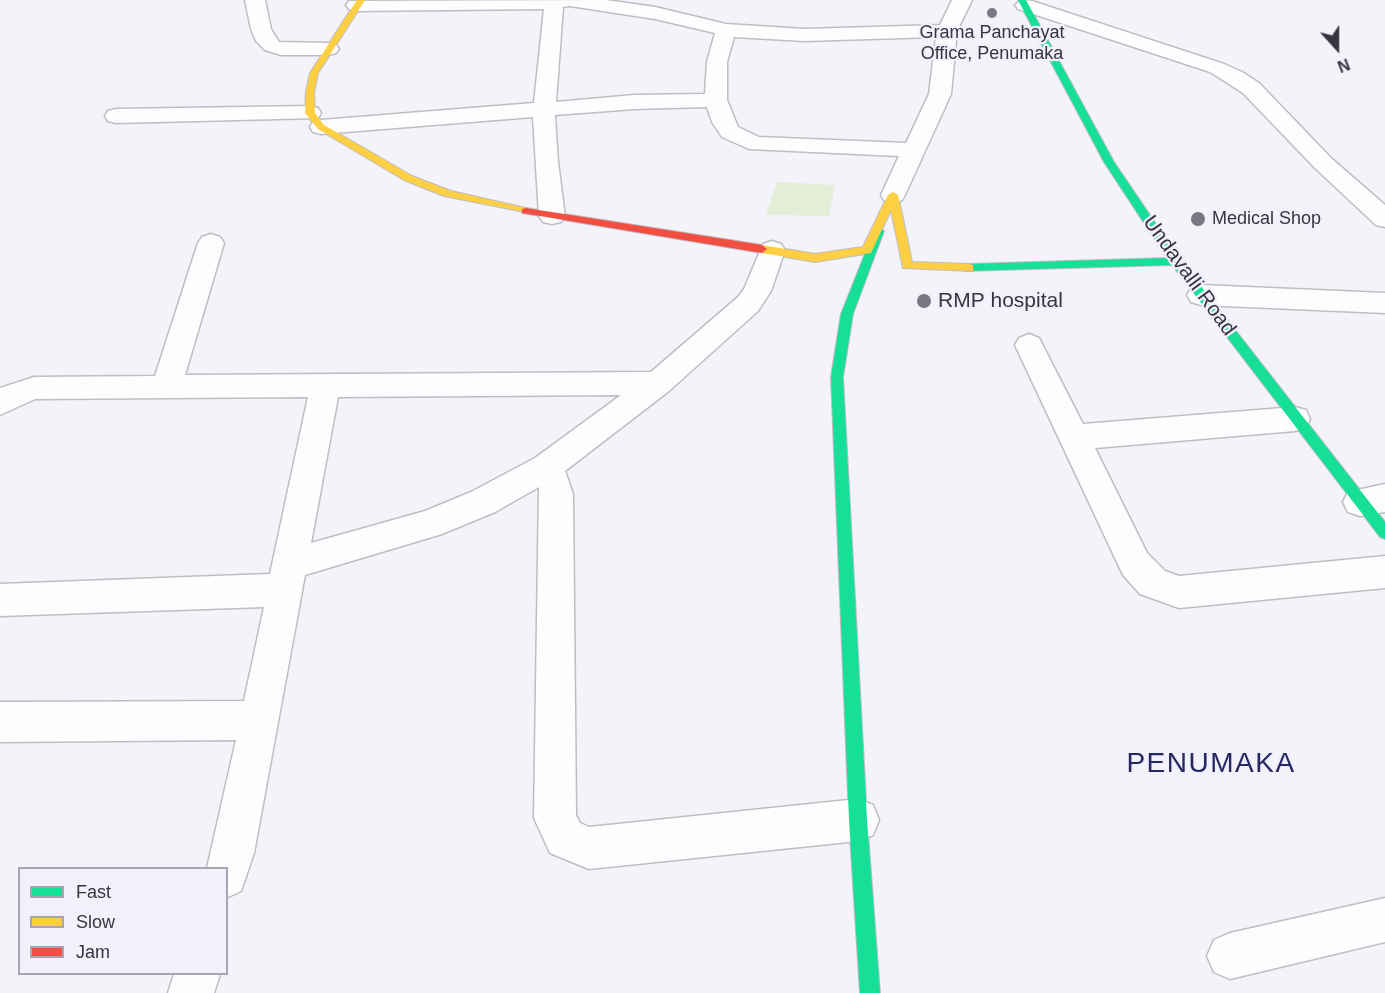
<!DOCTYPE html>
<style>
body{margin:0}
#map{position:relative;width:1385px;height:993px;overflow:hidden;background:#f3f3f9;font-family:Arial,sans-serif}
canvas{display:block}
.legend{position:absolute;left:18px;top:867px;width:210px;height:108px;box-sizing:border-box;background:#f1f0fc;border:2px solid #a6a5b1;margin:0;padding:8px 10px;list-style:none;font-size:18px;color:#363541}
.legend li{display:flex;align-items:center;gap:12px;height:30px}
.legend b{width:30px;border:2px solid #a6a5b1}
.north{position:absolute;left:1307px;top:18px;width:60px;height:60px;-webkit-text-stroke:4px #f1f0fc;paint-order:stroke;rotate:159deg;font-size:16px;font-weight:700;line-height:24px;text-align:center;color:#363541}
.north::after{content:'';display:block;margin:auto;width:21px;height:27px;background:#363541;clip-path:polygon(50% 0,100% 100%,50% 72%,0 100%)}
</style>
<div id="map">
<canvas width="1385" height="993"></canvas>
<ul class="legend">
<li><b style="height:8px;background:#16e098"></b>Fast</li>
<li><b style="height:8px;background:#ffcf43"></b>Slow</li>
<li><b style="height:8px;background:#f24e42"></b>Jam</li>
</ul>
<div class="north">N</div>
</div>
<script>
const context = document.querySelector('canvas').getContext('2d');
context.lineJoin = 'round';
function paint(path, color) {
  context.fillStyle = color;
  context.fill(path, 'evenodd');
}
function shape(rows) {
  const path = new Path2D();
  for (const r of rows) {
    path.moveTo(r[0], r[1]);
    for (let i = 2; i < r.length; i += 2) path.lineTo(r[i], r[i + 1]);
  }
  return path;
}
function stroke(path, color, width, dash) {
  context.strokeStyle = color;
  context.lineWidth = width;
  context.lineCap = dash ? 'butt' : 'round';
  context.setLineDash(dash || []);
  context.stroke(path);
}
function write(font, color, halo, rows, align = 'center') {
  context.font = font + ' Arial,sans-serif';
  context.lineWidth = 4.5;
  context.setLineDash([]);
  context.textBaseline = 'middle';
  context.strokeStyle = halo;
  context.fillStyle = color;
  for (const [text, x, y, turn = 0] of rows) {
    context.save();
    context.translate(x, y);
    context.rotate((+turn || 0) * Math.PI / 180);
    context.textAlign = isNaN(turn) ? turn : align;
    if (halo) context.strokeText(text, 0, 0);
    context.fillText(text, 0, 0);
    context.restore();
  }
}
paint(shape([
 [777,182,835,185,829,216,766,215]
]), '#e4eed7');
const street = shape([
 [245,0,265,0,271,29,279,42,329,43,336,45,339,49,336,53,329,55,281,55,265,50,256,41,251,29,245,0],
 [606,0,655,7,726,24,805,29,940,25,952,0,972,0,957,31,951,94,905,195,902,200,893,203,884,200,881,195,899,156,749,149,722,137,712,122,707,107,634,109,555,115,558,162,565,216,561,222,552,224,543,222,539,216,533,117,321,134,313,132,310,127,313,122,321,120,534,103,544,9,356,11,349,9,346,5,349,1,606,0],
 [570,6,655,19,715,33,707,62,705,94,634,95,556,102,563,7,570,6],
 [734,37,805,41,936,37,929,94,906,143,759,137,738,127,727,100,727,62,734,37],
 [1022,0,1032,1,1224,64,1242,72,1259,83,1331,158,1385,205,1385,227,1376,225,1315,168,1243,93,1226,82,1210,72,1018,9,1015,5,1022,0],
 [310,106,318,108,321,113,318,118,116,123,108,121,105,116,108,111,116,109,310,106],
 [211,234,220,237,224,243,185,375,651,372,738,297,744,289,763,244,772,241,781,244,785,250,771,291,758,311,669,391,565,471,573,494,576,815,580,823,589,827,858,799,873,805,879,820,873,835,858,841,589,869,550,853,534,818,539,487,495,512,442,534,305,575,254,853,241,891,226,898,226,868,207,868,236,740,0,742,0,702,244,701,264,607,0,616,0,584,270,574,308,397,35,399,0,415,0,388,34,377,155,376,198,243,202,237,211,234],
 [621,395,535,458,471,492,425,511,311,543,338,397,621,395],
 [1201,285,1385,293,1385,313,1201,305,1191,302,1187,295,1191,288,1201,285],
 [1029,334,1039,338,1083,424,1295,407,1306,410,1310,419,1306,428,1295,431,1095,448,1147,553,1165,571,1179,576,1385,556,1385,588,1179,608,1140,594,1123,575,1015,345,1019,338,1029,334],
 [1385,484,1385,512,1360,516,1348,512,1343,502,1348,492,1385,484],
 [1385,898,1385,942,1230,979,1214,972,1207,956,1214,940,1230,933,1385,898],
 [174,974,220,974,214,993,168,993,174,974]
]);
const fast = shape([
 [1018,0,1026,0,1114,162,1179,258,1385,522,1385,539,1380,537,1172,265,965,271,965,265,969,264,1167,258,1104,162,1018,0],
 [879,228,884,231,853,314,843,377,867,820,880,993,860,993,849,820,831,377,841,314,874,231,879,228]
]);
const slow = shape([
 [357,0,365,0,318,73,314,92,315,113,324,125,412,176,451,191,530,209,530,213,444,196,404,180,318,129,305,113,306,92,310,73,357,0],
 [893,192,898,195,912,262,969,264,973,265,973,271,903,268,891,210,871,253,815,262,762,253,757,249,762,245,815,254,863,247,888,195,893,192]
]);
const jam = shape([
 [526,208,762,245,767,249,762,253,522,213,522,209,526,208]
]);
stroke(street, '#bebdc5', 3);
stroke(fast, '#bebdc5', 2);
stroke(slow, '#bebdc5', 2);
stroke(jam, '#bebdc5', 2);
paint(street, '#fdfdfe');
paint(fast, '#16e098');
paint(slow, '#ffcf43');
paint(jam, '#f24e42');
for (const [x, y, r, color] of [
 [992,13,6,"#787881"],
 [1198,219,8,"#787881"],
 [924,301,8,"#787881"]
]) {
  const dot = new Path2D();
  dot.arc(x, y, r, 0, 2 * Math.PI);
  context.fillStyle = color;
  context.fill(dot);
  stroke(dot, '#f1f0fc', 2);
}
write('18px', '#363541', '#f1f0fc', [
 ["Grama Panchayat",992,33],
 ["Office, Penumaka",992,54],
 ["Medical Shop",1212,219,"left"]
]);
write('21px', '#363541', '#f1f0fc', [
 ["Undavalli Road",1189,276,54]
]);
write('21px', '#363541', '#f1f0fc', [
 ["RMP hospital",938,301]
], 'left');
context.letterSpacing = '1.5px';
write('28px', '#262861', '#f1f0fc', [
 ["PENUMAKA",1211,764]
]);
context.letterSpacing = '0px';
</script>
